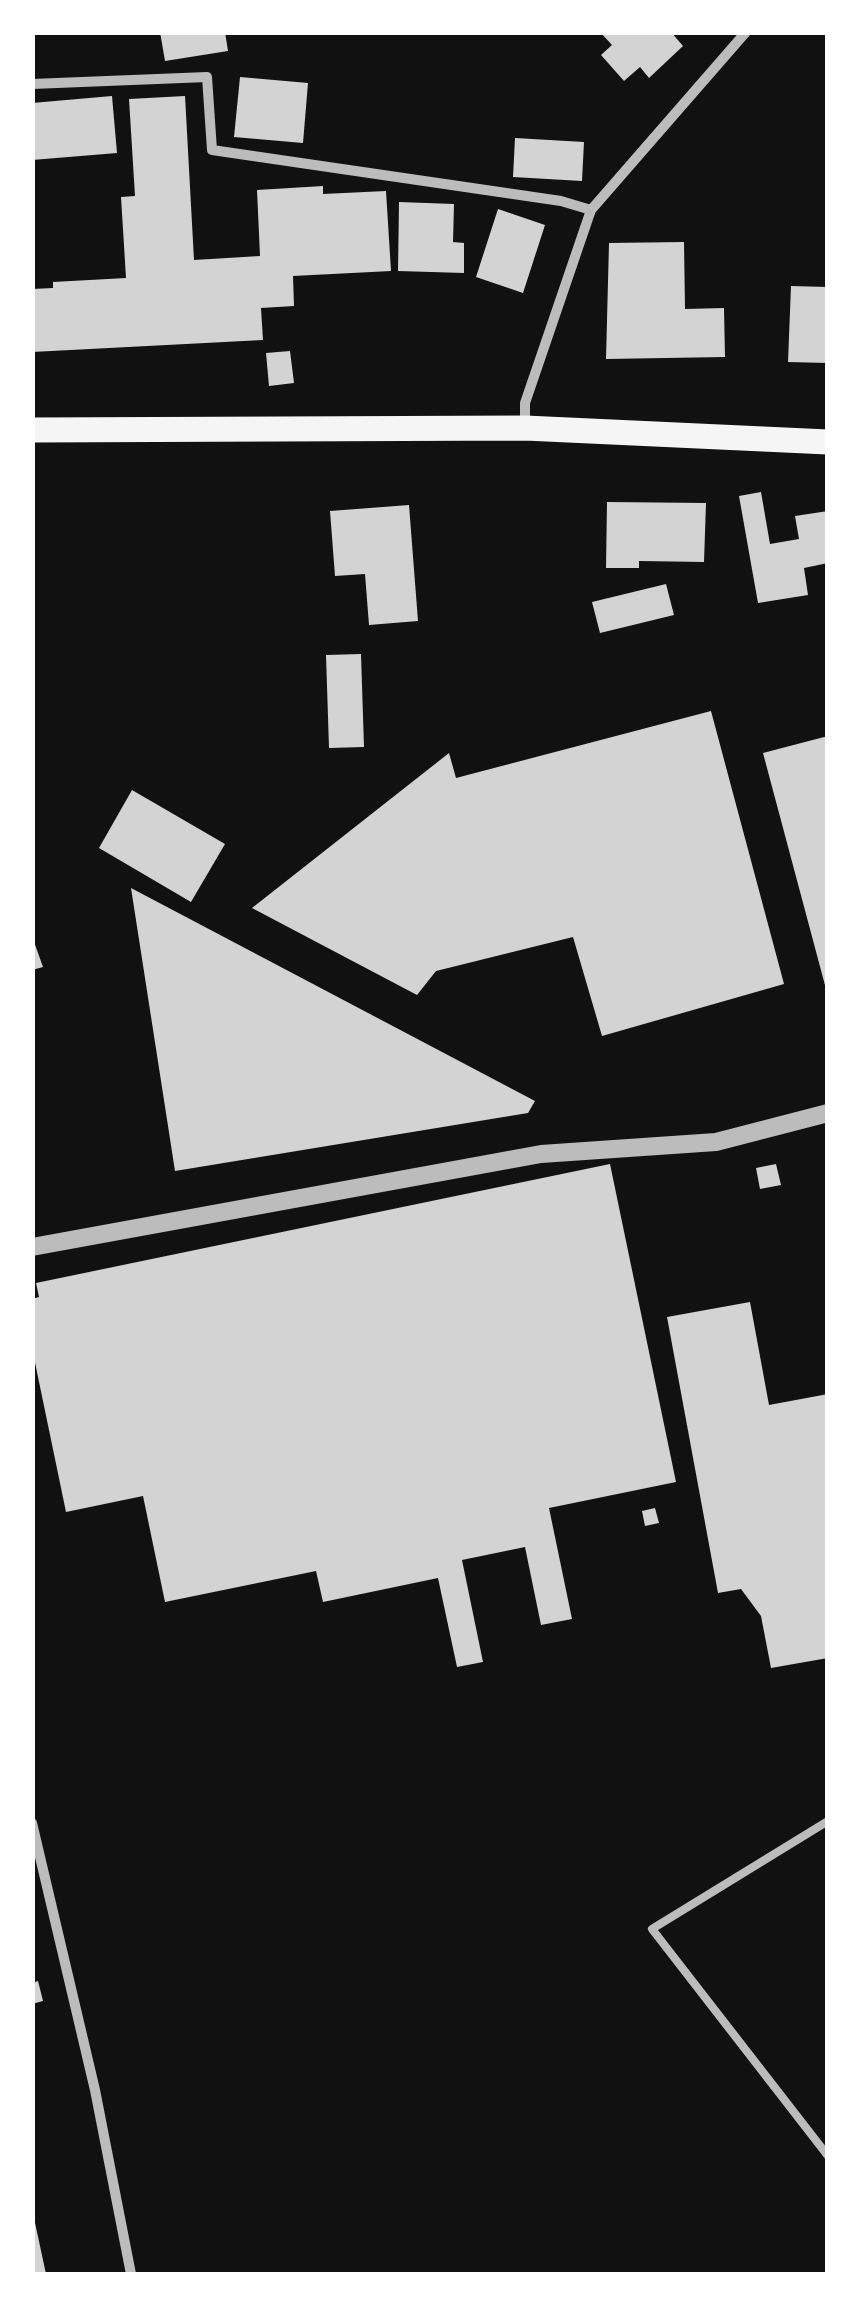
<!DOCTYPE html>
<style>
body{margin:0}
#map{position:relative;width:860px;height:2307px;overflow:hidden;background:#111;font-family:Arial,sans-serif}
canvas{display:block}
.frame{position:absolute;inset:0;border:35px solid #fff;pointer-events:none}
</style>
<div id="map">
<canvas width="860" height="2307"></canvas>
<div class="frame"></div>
</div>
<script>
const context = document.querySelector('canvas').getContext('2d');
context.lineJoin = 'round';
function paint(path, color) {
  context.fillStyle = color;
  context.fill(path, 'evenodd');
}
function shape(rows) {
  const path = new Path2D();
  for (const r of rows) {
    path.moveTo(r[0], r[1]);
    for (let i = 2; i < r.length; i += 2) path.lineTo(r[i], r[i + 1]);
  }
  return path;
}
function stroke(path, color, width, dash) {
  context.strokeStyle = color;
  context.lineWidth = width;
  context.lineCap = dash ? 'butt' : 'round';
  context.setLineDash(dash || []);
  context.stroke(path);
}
paint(shape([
 [160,32,225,32,228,51,165,61],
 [600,32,671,32,683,46,649,78,640,67,624,81,601,55,612,45],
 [240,77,308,83,303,143,234,137],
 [112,96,117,153,32,160,32,103],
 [185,96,194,260,260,256,257,190,323,186,323,194,386,191,391,271,293,276,294,306,261,308,263,340,32,352,32,289,53,288,53,282,126,278,121,197,135,196,129,99],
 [515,138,584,142,582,181,513,177],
 [399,202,454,204,453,242,464,243,464,273,398,271],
 [498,209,545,225,523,293,476,277],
 [684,242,685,309,724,308,725,357,606,359,609,243],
 [791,286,828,287,828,363,788,362],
 [290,351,294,383,269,386,266,353],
 [761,492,770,544,799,539,795,516,828,511,828,563,804,568,808,595,758,603,739,496],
 [607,502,706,503,704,562,639,561,639,568,606,568],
 [409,505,418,621,369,625,365,574,335,576,330,511],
 [666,584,674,615,600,633,592,602],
 [361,654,364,747,329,748,326,655],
 [711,711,784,984,602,1036,573,937,436,971,417,995,252,908,449,753,456,778],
 [828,736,828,989,826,989,763,753],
 [132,790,225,844,191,902,99,848],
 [131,888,535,1101,528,1113,175,1171],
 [32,936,43,967,32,970],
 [610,1164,676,1482,549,1508,572,1619,541,1625,525,1547,462,1560,483,1662,457,1667,438,1578,323,1602,316,1571,165,1602,143,1496,66,1512,32,1348,32,1299,39,1297,36,1283],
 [776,1164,781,1185,760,1189,756,1168],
 [750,1302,769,1405,828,1394,828,1658,771,1668,761,1616,741,1589,718,1593,667,1317],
 [655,1508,659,1523,645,1526,642,1511],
 [38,1981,43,2001,32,2004,32,1983],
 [32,2218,34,2218,46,2274,32,2274]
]), '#d3d3d3');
stroke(shape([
 [828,1821,652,1929,828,2156]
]), '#bcbcbc', 8);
stroke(shape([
 [32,84,207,77,212,150,561,201,591,210],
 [525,427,525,403,591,210,746,32],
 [32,1823,95,2090,131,2274]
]), '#bcbcbc', 10);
stroke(shape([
 [32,1247,541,1154,716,1142,828,1113]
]), '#bcbcbc', 18);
stroke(shape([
 [32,430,525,428,828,442]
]), '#f5f5f5', 25);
</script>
